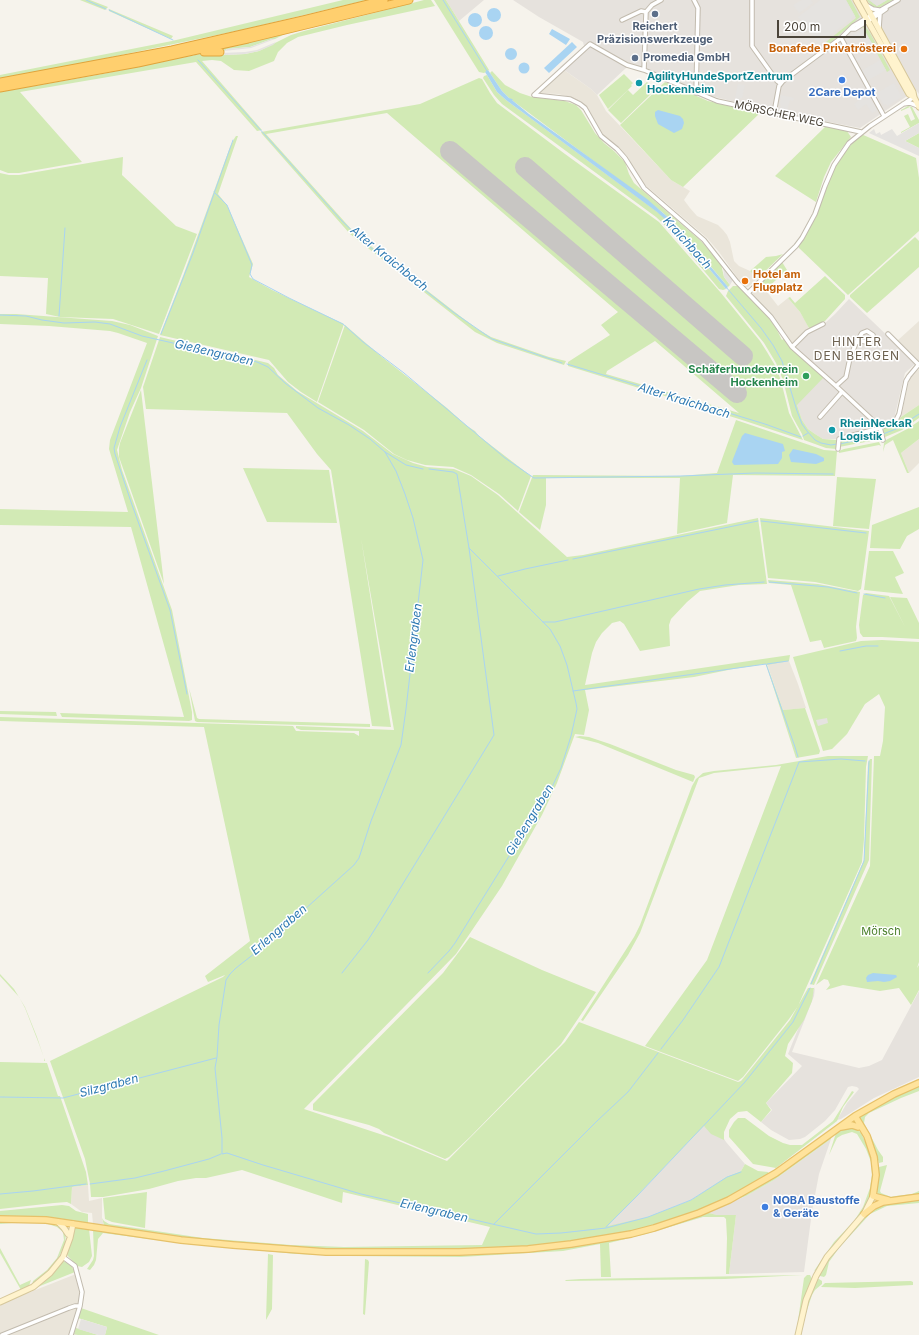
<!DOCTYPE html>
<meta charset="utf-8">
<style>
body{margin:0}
#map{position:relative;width:919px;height:1335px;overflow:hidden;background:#f6f3ec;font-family:Inter,sans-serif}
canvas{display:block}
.scale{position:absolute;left:777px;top:20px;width:89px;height:18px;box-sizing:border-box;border:2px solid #4b4439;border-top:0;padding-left:5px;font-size:12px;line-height:14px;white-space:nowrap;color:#4b4439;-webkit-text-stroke:3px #fff;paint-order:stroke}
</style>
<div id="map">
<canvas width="919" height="1335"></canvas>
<div class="scale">200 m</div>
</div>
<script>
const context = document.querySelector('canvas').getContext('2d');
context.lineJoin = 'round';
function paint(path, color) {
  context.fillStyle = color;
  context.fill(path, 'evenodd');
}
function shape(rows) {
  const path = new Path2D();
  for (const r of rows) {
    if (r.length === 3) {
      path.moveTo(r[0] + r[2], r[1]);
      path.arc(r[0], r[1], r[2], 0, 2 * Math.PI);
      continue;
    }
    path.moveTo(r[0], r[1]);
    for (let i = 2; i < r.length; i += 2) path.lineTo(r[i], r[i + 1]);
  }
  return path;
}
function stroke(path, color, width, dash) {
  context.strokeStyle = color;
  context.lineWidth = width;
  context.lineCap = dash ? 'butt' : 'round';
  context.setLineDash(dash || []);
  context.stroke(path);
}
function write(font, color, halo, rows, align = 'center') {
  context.font = font + ' Inter,sans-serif';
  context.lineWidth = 3;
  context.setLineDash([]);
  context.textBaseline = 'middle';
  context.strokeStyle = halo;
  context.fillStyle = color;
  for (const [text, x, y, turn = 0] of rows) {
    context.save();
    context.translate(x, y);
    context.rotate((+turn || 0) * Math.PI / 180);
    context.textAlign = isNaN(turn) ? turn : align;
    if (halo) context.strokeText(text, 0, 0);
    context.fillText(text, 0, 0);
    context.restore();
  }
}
paint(shape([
 [564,70,591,89,597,95,606,111,671,180,690,191,684,200,690,208,697,216,718,225,723,230,727,235,730,242,734,261,739,266,750,271,757,279,748,287,744,287,719,252,707,238,637,178,628,157,603,135,588,109,582,102,570,97,558,94,538,93],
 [760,283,778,306,788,298,800,312,807,324,810,331,793,345,770,313,752,296,753,289],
 [919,321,919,363,897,341],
 [919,369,919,405,901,417,909,380,911,375],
 [919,439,919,463,909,473,901,453],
 [789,661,798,684,806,708,783,710,767,664],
 [88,1185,89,1201,102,1198,102,1219,104,1225,93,1224,92,1213,82,1212,71,1204,72,1187],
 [76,1274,80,1291,84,1298,75,1328,98,1335,0,1335,0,1304]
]), '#eae5da');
paint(shape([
 [446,0,484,0,459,21],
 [513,0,919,0,919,94,916,90,860,128,772,111,711,96,642,67,626,68,597,95,591,89,560,67,584,46,583,42,539,17],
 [849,299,916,363,905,373,894,419,876,425,877,427,846,436,836,439,823,439,815,434,808,429,802,420,797,405,793,347,812,331,823,325,835,314],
 [815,987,814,996,792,1052,859,1068,869,1066,882,1060,919,991,919,1077,874,1098,841,1119,837,1120,847,1103,859,1089,857,1087,852,1086,848,1087,835,1110,825,1121,805,1137,800,1139,789,1140,771,1130,761,1122,772,1110,766,1103,802,1066,788,1054],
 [704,1126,723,1137,726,1142,745,1164,741,1171,726,1177,691,1200,647,1217,607,1227],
 [831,1139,819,1174,812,1211,809,1213,809,1217,811,1219,804,1272,729,1274,736,1215,717,1215,705,1212,746,1196,774,1180]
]), '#e6e2dd');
paint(shape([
 [80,0,90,0,108,7,105,10],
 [343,0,367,0,241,30,78,64,0,78,0,75,172,41],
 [424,0,431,0,435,6,347,25,298,37,287,43,278,52,274,61,249,71,234,70,221,61,212,60,202,61,262,130,257,131,196,62,20,92,82,162,19,173,8,173,0,170,0,92,102,74,200,54,221,53,225,55,245,54,259,51,291,35,304,31],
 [434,0,446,0,489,70,484,73,479,72],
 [846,0,851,0,860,17,830,43,827,43,826,42,856,18],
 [867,0,869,0,877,6,887,0,893,0,878,8,872,6],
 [109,9,173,36,171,39,109,11],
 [863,27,865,27,869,31,890,70,887,72],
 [285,34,275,39,272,39,250,47,227,49,224,51,213,50],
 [492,71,505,85,520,93,532,97,565,101,576,105,581,110,595,133,604,143,614,151,625,162,629,174,634,183,701,241,721,264,724,277,730,285,728,287,677,226,662,212,509,98,502,91,490,73],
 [624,74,633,83,631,85,632,86,608,109,599,95],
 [487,75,497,92,506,100,663,216,675,228,726,289,723,290,719,289,671,231,656,217,502,104,494,95,483,78,484,76],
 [479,78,482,79,490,93,497,103,565,154,659,222,721,293,760,341,767,352,776,367,781,381,789,413,803,440,739,419,568,366,568,362,610,335,601,325,618,312,387,113,266,134,352,230,384,257,460,316,476,328,491,337,549,357,566,361,564,365,497,343,475,332,350,234,262,134,261,132,420,104],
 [655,341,739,413,606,374,607,371],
 [647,82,655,90,621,123,608,110,628,90,633,95],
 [665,82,708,101,760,113,683,187,671,180,620,125],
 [908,106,912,107,919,120,919,123,901,133,901,132,910,127,904,116,908,114,911,121,915,119,910,107,901,111,901,110],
 [826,126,847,131,851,137,831,162,824,177,816,202,775,176],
 [919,133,919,148,905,141],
 [861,134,916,158,919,178,919,231,848,295,799,248,799,246,816,217,826,187,835,166,848,148],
 [236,136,238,136,218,194,227,205,253,264,249,277,272,290,344,324,317,402,301,392,288,382,269,360,160,335,183,276,230,147,234,139],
 [123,157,122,175,176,226,197,234,159,334,113,319,60,317,46,314,48,278,0,276,0,173,9,175,19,175],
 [915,237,919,241,919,267,867,313,850,297,850,295],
 [783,254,757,279,750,271,766,257,776,256],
 [782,262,787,270,765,290,760,283],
 [825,276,845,295,845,299,825,321,810,330,800,312,788,298,790,297,795,303],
 [733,286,739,286,771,318,782,340,785,338,790,348,824,377,797,405,802,420,808,429,815,434,823,439,837,440,837,447,836,449,826,448,804,440,802,434,792,416,783,380,776,363,764,343,726,296,728,291],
 [0,314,16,314,112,321,130,325,158,336,141,388,130,412,117,450,122,470,172,610,192,712,192,720,189,721,62,717,60,713,184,717,131,527,0,525,0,509,128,512,109,449,110,440,147,343,118,333,110,331,49,326,0,324],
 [345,325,382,357,447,408,467,426,475,431,479,436,531,476,518,511,499,494,471,475,453,467,425,465,407,460,394,454,364,430,318,402],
 [160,337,268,363,274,368,278,375,297,391,363,431,393,454,413,463,427,467,454,469,471,476,498,495,567,557,583,555,758,518,767,584,739,585,700,591,687,602,671,619,669,625,670,646,640,651,624,624,620,621,612,623,602,633,596,642,592,653,585,685,790,655,789,661,767,665,783,710,805,708,820,751,819,754,796,758,766,664,733,669,694,677,585,690,589,710,584,735,575,734,557,783,542,815,502,886,456,954,304,1109,389,1137,447,1161,565,1042,579,1022,738,1082,741,1081,754,1065,790,1020,808,988,814,988,812,1001,804,1020,788,1044,785,1056,793,1063,792,1073,766,1103,771,1110,761,1122,747,1111,738,1112,730,1119,724,1132,724,1140,711,1134,704,1126,608,1226,647,1217,691,1200,726,1177,741,1171,745,1164,758,1171,768,1172,769,1174,715,1204,697,1211,651,1226,600,1238,534,1246,435,1251,320,1250,206,1241,104,1225,102,1218,104,1221,109,1224,203,1238,291,1245,344,1247,482,1245,490,1227,343,1192,342,1203,242,1170,206,1178,196,1178,178,1181,149,1189,103,1197,91,1197,90,1184,85,1159,50,1061,223,977,225,975,208,982,205,976,250,941,204,727,0,721,0,717,293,726,296,731,354,733,359,736,359,731,301,730,296,728,296,726,394,730,361,538,391,727,372,726,331,470,317,454,287,413,146,409,143,387],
 [141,390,145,424,164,584,119,457,119,448,120,443],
 [919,405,919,418,902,430,885,437,883,430,884,427,897,422,901,417],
 [736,420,824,450,837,451,835,476,733,475,727,523,677,534,680,478,546,478,546,505,540,530,519,512,533,475,680,476,717,473],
 [919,421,919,439,901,453,909,473,907,473,893,440,885,445,883,452,884,443,886,440,909,428],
 [879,430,881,439,839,447,839,441],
 [879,442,881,446,879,445,839,453,839,451,844,449],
 [243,468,329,470,337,523,267,522],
 [837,477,876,479,869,529,833,526],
 [919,507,919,529,907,536,900,549,870,548,872,525],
 [760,518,869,531,861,589,858,591,815,582,768,578],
 [869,551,893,551,904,573,895,577,903,594,864,590],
 [768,580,818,584,860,592,856,627,857,638,856,641,824,648,821,640,810,642,791,585,769,583],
 [866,593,889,596,905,627,890,597,907,598,919,623,919,639,882,637,863,637,860,633,859,625,863,595],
 [882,640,919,642,919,962,917,968,919,965,919,990,911,1005,899,988,880,991,843,985,826,990,830,985,828,980,824,979,816,985,870,866,874,756,880,756,883,741,885,707,879,694,865,704,847,734,832,749,823,751,793,657,861,641],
 [189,688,197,718,199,719,370,724,370,727,197,722,195,721],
 [0,711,56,712,57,716,0,714],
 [580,736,589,737,610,744,676,770,694,775,695,777,693,782,598,743,575,737],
 [828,756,868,756,866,767,864,839,862,862,798,1006,789,1019,743,1077,738,1081,645,1046,707,960,781,766,714,773,699,778,640,933,628,955,583,1021,581,1020,634,937,640,925,692,786,696,779,703,773,714,771,776,765],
 [870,759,872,759,869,860,814,985,810,984,864,860,868,763],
 [470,937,542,970,596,992,561,1044,470,1137,449,1157,445,1159,384,1133,379,1129,369,1125,313,1110,313,1104,443,973],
 [0,974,14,989,25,1007,37,1037,45,1061,44,1061,44,1058,39,1044,25,1008,19,997,0,976],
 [0,1062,47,1063,58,1096,60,1096,86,1172,88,1185,72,1187,71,1204,67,1202,54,1203,0,1209],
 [919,1086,919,1091,901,1098,869,1113,865,1117,864,1123,878,1150,883,1157,883,1162,879,1163,874,1146,860,1119,860,1116,894,1096],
 [852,1091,854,1092,843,1107,837,1121,776,1168,753,1164,729,1137,729,1130,734,1122,738,1118,745,1118,769,1136,783,1143,790,1145,802,1145,833,1121],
 [850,1127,856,1128,861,1133,871,1154,874,1173,871,1193,863,1212,818,1269,814,1271,834,1242,854,1221,863,1207,870,1188,872,1174,871,1162,866,1149,857,1134,852,1132,842,1135,837,1138,829,1155,836,1133],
 [832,1135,831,1139,774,1180,746,1196,727,1203,772,1179],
 [887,1165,880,1191,881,1193,891,1197,896,1196,912,1194,919,1191,919,1196,890,1199,879,1196,877,1192,879,1167],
 [147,1192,145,1228,112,1222,105,1219,103,1198],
 [919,1200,919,1203,887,1206,870,1214,839,1248,829,1262,826,1275,824,1277,820,1276,819,1273,828,1259,873,1208,879,1205],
 [62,1205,69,1206,76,1211,88,1214,88,1223,48,1218,0,1217,0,1211],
 [705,1212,717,1215,736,1215,729,1274,726,1274,727,1238,726,1219,724,1217,703,1217,646,1234,609,1243,611,1277,601,1277,600,1244,563,1251,461,1257,347,1256,297,1254,187,1244,103,1233,98,1239,96,1260,94,1265,90,1270,87,1269,93,1260,94,1256,93,1229,343,1254,585,1244],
 [0,1221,46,1222,60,1227,66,1232,65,1244,58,1259,44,1275,32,1285,33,1281,47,1270,57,1258,64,1240,63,1232,57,1227,45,1223,25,1222,0,1224],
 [76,1227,89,1229,92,1256,89,1262,82,1267,77,1266,67,1255,74,1228],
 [0,1248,20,1285,31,1280,29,1286,21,1290,0,1253],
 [268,1254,273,1255,272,1309,266,1320],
 [365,1259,368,1260,369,1262,365,1315,363,1314],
 [63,1261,70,1264,75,1272,35,1288],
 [803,1275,725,1279,565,1281,566,1280,581,1279],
 [807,1275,810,1275,812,1279,802,1305,796,1335,804,1278],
 [816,1279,819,1279,822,1281,822,1284,815,1290,812,1295,805,1316,801,1335,800,1335,804,1312],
 [911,1281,913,1282,913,1285,855,1288,821,1287,825,1283],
 [81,1308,159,1335,105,1335,107,1327,78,1318],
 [76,1328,98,1335,78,1335,74,1334]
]), '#d2eab5');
paint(shape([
 [802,0,811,0,813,3,799,13,793,5],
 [820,0,846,0,855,16,819,44,798,17],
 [869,0,887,0,877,6],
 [863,29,872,43,868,46,871,44,875,52,856,62,852,55,853,54,856,59,865,54,862,49,866,47,859,36,849,42,847,39],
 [272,39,275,39,251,48,224,51,227,49,250,47],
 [276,42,273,45,259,51,245,54,225,55,221,53,245,52,257,50],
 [880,60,886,70,867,81,861,71],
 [894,83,902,97,887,106,886,104,884,105,880,99,878,100,876,96,878,95,877,93],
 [738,84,745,85,742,98,740,98,740,100,735,99],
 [868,93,877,110,872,113,866,104,858,110,854,104],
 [781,95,794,98,793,101,790,100,787,112,783,111,784,109,782,110,780,107,781,106,780,105],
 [919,123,919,133,905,141,919,148,919,156,869,133,874,129,876,134,880,132,881,135,892,129,897,136],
 [723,267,733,280,730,285,724,277],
 [827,718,828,723,818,726,816,720],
 [81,1319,107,1327,105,1335,98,1335,78,1329]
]), '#e5e3e0');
paint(shape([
 [494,15,7],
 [475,20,7],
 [486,33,7],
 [552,29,570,39,566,45,549,34],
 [572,42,577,47,549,73,544,68],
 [511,54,6],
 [524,68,5.5],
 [488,70,502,91,509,98,512,99,513,100,512,100,529,114,647,199,671,220,728,287,726,289,675,228,657,212,506,100,497,92,487,75,485,72],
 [658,110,680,116,683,119,684,123,682,129,674,133,658,124,655,116,655,112],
 [745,433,783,444,785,451,782,452,782,458,778,464,734,465,732,462,733,459,742,436],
 [793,449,816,454,824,458,824,461,816,464,791,462,789,455],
 [873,973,896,975,897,977,890,981,884,982,878,981,867,982,866,978,868,975]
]), '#a9d4f2');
stroke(shape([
 [86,0,106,9],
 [443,0,487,71],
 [109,10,173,40],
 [198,60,341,220,366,244,453,312,492,339,562,363],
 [214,192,227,205,252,265,250,274,253,279,289,298,343,324,363,342,404,373,505,458,534,478,681,476,755,473,833,474],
 [726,287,761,328,773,345,782,361,797,411,802,424,807,431,815,440,821,443,831,445,837,444],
 [0,315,26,316,42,320,64,323,95,322,110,324,142,336,257,362,268,367,285,383,318,408,349,425,370,439,385,452,406,465,423,469],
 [59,316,65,228],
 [161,334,193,253,233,140],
 [147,360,120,427,114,448,115,454,131,502,170,610,187,694],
 [567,364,765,424,801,437],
 [883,434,896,429,919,414],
 [803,436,808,433],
 [840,444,880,435],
 [385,452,396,471,405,494,413,518,423,560,406,709,401,745,371,821,359,858,354,865,264,946,236,968,230,974,226,980,219,1025,217,1057,215,1068,222,1138,222,1154,227,1153,263,1165,361,1194,536,1234,561,1233,606,1228,648,1217,691,1200,727,1177,741,1172],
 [761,521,866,533],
 [573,559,758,521],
 [498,576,525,569,568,560],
 [769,582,828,587,857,593],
 [864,594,885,598],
 [543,622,555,622,699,589,725,585,764,582],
 [840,651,866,646,878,646],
 [767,664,788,661],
 [573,691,766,664,795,747,798,757],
 [342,973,368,940,382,918,494,735,469,548],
 [428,973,449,951,455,943,552,787,561,768,571,736,577,709,576,703,567,665,560,646,550,629,469,548,457,474,453,472,429,469],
 [811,984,864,861,869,761],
 [661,1049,683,1020,719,967,799,762,841,759,865,761],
 [0,1097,63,1098,216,1058],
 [90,1184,135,1178,164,1171,209,1159,221,1154],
 [0,1194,33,1191,86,1184],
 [494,1224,597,1121,628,1092,658,1053],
 [606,1227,638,1195,745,1082,793,1022,810,988]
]), '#a9d4f2', 1);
stroke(shape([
 [450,151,737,393],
 [525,167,743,356]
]), '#c8c6c3', 20);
const street = shape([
 [694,0,698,8,696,93],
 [752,0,752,46,777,81,780,83],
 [866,5,873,9,879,10],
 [622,20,641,11,646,12,652,5,661,0],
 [879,28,880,14],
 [851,29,855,29,876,16,886,9],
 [841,38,884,116],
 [644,70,646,12],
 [534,95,570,99,580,104,585,108,601,136,617,149,625,158,644,188,704,240,737,282,771,317,792,347,836,386,880,427],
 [534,95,590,44,627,65,644,70,717,101,861,132],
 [903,104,910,103,918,106],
 [774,113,779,86,783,81,841,38,853,26,898,0],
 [748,293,796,246,802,238,815,214,825,186,834,165,849,143,870,126,914,97],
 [888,334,918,364],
 [792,347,807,332,823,324],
 [836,386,846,377,850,358,856,343,862,333,867,331,873,335,872,339,867,342,860,341,856,343],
 [820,417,842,392],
 [880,427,883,440],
 [838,449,839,439,876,429,895,422,899,414,906,381,909,376,919,364],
 [63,1257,75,1266,82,1292,80,1306,71,1335],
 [2,1335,69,1308,75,1306,80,1306]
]);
const secondary = shape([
 [856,0,909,94,914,97],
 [863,0,913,92,914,97,919,107],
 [58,1222,64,1228,68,1234],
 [0,1302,33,1287,50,1273,63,1257,70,1238,73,1224],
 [798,1335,806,1300,816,1276,827,1257,864,1214,873,1196]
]);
const primary = shape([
 [855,1116,867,1136,874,1157,876,1175,873,1196],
 [841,1127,852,1125,858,1127],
 [873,1196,888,1200],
 [864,1214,874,1206,883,1202,919,1197],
 [0,1219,46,1220,181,1240,233,1245,326,1252,459,1252,528,1249,571,1244,631,1234,654,1228,699,1213,729,1200,776,1173,855,1116,894,1094,919,1083]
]);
const highway = shape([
 [204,52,220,52],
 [0,82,172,50,303,20,384,0],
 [0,88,138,63,248,39,409,0]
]);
stroke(street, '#c2bbae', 5.5);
stroke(secondary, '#d6c79b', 7);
stroke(primary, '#e6c16a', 8);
stroke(highway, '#e0a43c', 9);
stroke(street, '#fff', 3.5);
stroke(secondary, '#fff3cd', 5);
stroke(primary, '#ffe39c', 5.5);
stroke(highway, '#ffcf6e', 7);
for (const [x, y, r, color] of [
 [655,14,4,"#5c6f8a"],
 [904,49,4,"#e8710a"],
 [635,58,4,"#5c6f8a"],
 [842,80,4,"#3f7fe0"],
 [639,83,4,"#0f9aa8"],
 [745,281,4,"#e8710a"],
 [806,376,4,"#2e9e5b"],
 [832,430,4,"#0f9aa8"],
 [765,1207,4,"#3f7fe0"]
]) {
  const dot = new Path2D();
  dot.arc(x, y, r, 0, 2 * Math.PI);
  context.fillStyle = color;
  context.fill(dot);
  stroke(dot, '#fff', 1.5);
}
write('bold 11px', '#4e5e75', '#fff', [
 ["Reichert",655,27],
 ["Präzisionswerkzeuge",655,40],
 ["Promedia GmbH",643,58,"left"]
]);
write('bold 11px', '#c56008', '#fff', [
 ["Bonafede Privatrösterei",896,49],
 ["Hotel am",753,275,"left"],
 ["Flugplatz",753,288,"left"]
], 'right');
write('bold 11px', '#0d838f', '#fff', [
 ["AgilityHundeSportZentrum",647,77],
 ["Hockenheim",647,90],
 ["RheinNeckaR",840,424],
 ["Logistik",840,437]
], 'left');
write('bold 11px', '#366cbe', '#fff', [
 ["2Care Depot",842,93],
 ["NOBA Baustoffe",773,1201,"left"],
 ["& Geräte",773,1214,"left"]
]);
write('11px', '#4b4439', '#fff', [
 ["MÖRSCHER WEG",779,114,12]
]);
write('bold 11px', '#27864d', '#fff', [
 ["Schäferhundeverein",798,370],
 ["Hockenheim",798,383]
], 'right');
write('11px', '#4a7f2a', '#fff', [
 ["Mörsch",881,932]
]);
write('italic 12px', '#2e7ab2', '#fff', [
 ["Kraichbach",687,243,48],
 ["Alter Kraichbach",389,259,39],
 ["Gießengraben",214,353,13],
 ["Alter Kraichbach",684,401,17],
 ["Erlengraben",414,638,-83],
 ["Gießengraben",530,820,-59],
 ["Erlengraben",279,930,-41],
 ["Silzgraben",109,1086,-15],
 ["Erlengraben",434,1211,13]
]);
context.letterSpacing = '1px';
write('12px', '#6e6250', '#fff', [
 ["HINTER",857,342],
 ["DEN BERGEN",857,356]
]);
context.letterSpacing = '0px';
</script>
